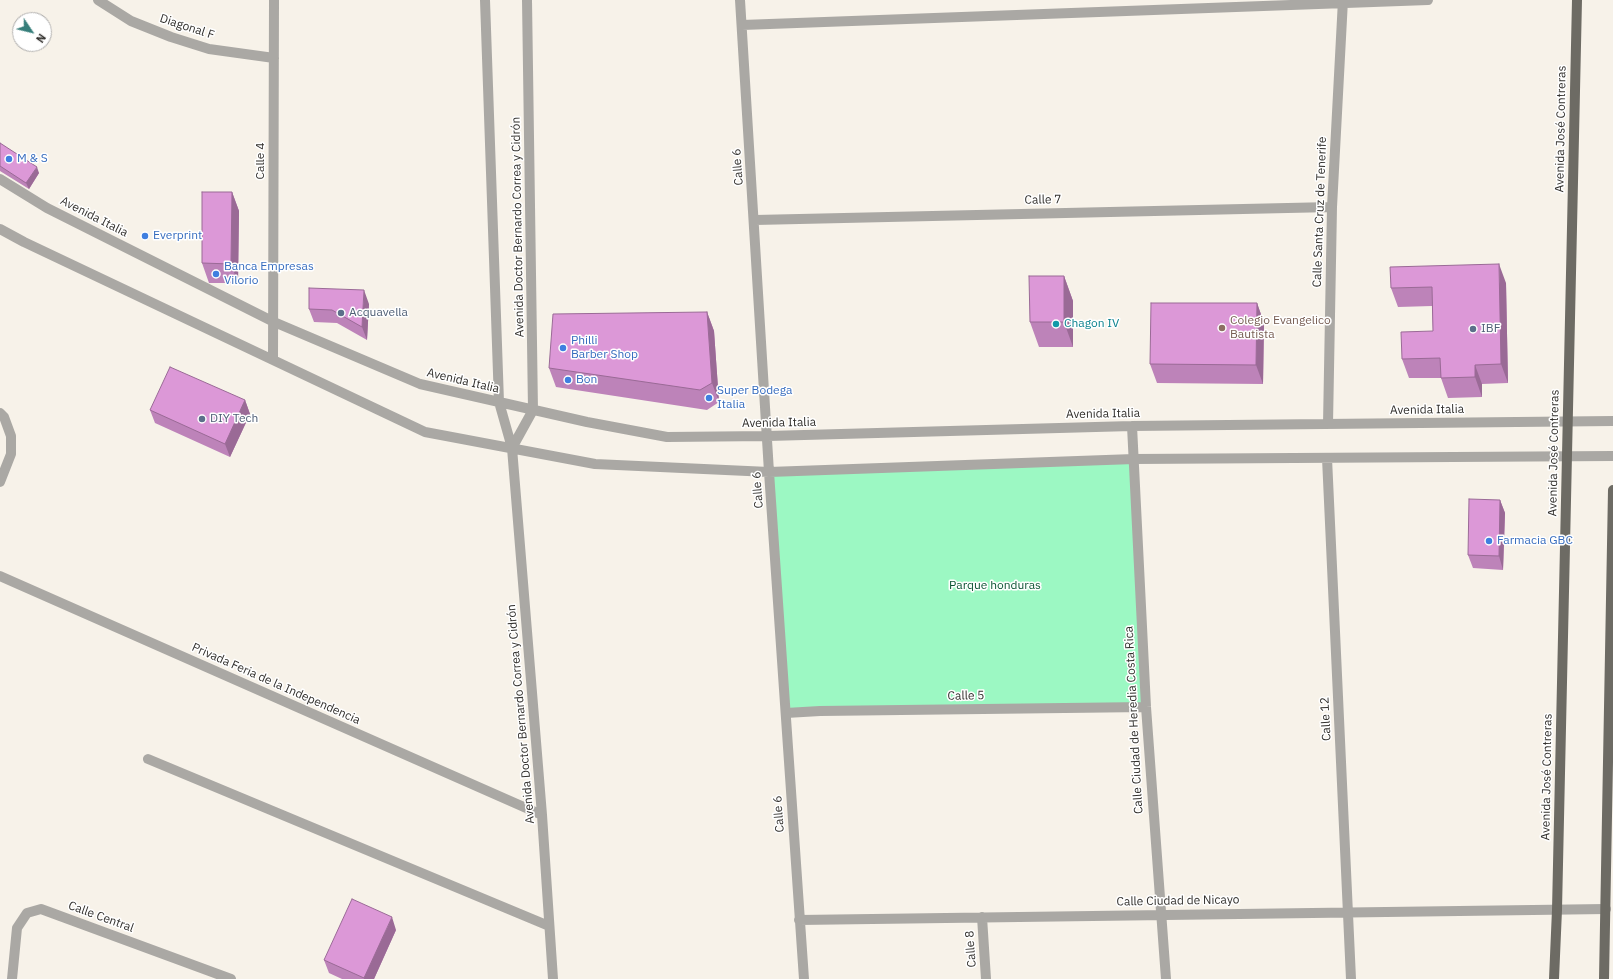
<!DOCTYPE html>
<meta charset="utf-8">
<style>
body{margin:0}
#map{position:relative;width:1613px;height:979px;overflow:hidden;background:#f7f2e9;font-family:"IBM Plex Sans",sans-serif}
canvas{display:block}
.north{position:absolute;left:12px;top:12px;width:40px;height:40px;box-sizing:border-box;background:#fff;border:1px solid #adacab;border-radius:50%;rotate:125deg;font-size:11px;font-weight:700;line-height:16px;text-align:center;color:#32302d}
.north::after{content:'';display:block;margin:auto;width:14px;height:18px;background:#367e7a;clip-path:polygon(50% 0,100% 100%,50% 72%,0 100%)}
</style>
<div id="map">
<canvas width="1613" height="979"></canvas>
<div class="north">N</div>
</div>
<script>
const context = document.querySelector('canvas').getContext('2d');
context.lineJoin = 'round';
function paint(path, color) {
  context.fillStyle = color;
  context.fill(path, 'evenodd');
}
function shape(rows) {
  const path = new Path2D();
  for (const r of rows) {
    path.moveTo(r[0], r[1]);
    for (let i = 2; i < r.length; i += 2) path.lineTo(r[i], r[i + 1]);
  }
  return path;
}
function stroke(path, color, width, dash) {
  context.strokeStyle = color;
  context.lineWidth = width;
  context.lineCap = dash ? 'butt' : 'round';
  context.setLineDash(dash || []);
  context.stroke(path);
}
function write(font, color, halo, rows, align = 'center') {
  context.font = font + ' "IBM Plex Sans",sans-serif';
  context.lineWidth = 3;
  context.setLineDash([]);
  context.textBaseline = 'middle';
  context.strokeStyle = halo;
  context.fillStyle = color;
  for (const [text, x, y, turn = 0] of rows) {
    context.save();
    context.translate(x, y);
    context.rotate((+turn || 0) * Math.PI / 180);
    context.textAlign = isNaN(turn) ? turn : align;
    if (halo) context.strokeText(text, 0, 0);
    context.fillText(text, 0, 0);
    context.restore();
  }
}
paint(shape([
 [1134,459,1146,707,786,713,769,472]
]), '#9cf8c3');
stroke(shape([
 [98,0,131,21,171,37,209,49,274,58],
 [485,0,499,402,512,448,542,815,553,979],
 [740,0,769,472,804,979],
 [742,25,1428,0],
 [0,179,47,208,274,322,420,384,587,422,667,437,768,436,1132,426,1613,421],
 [755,220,1332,207],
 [0,229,24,242,425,432,595,464,769,472,1134,459,1613,456],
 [273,360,274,0],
 [0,413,4,417,11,436,11,454,0,482],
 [1328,424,1332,207,1343,0],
 [1132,426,1146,707,1166,979],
 [512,448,533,410,527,0],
 [1327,458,1351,979],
 [0,576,542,815],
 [786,713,820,711,1146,707],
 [148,759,549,926],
 [982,917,986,979],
 [799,920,1606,909],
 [12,979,17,928,27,913,41,909,231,979]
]), '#aaa8a4', 10);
stroke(shape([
 [1554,979,1557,910,1577,0],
 [1604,979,1613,490]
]), '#6d6b64', 10);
paint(shape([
 [0,143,39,173,29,189,0,171],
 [232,192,239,211,238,283,209,283,202,263],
 [1064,276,1073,301,1073,347,1039,347,1030,322],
 [1506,283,1508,383,1482,384,1482,397,1448,398,1441,378,1409,378,1402,359,1433,331,1432,306,1398,307,1391,288],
 [1257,303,1264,323,1263,384,1157,383,1150,364],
 [369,304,367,340,337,323,314,322,309,309],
 [707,312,714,331,719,402,707,410,556,387,549,368],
 [245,400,250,414,230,457,155,423,150,410],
 [1500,500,1505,513,1503,570,1473,568,1468,555],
 [396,930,374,979,342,979,329,973,324,960]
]), '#bd83b9');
paint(shape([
 [37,167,39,173,29,189,26,183],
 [232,192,239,211,238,283,231,264],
 [1499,264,1506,283,1508,383,1501,364],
 [1064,276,1073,301,1073,347,1064,322],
 [364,290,369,304,367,340,362,327],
 [1257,303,1264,323,1263,384,1256,365],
 [707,312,714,331,719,402,712,383],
 [1475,365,1482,384,1482,397,1475,377],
 [245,400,250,414,230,457,225,444],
 [1500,500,1505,513,1503,570,1499,556],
 [392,917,396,930,374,979,364,979,364,978]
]), '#9a6a96');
const building = shape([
 [0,143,37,167,26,183,0,166,0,143],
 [202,192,232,192,231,264,202,263,202,192],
 [1499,264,1501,364,1475,365,1475,377,1441,378,1440,358,1402,359,1401,332,1433,331,1432,287,1391,288,1390,267,1499,264],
 [1029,276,1064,276,1064,322,1030,322,1029,276],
 [309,288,364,290,362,327,332,310,309,309,309,288],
 [1151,303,1257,303,1256,365,1150,364,1151,303],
 [707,312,712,383,700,390,549,368,553,314,707,312],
 [170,367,245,400,225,444,150,410,170,367],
 [1469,499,1500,500,1499,556,1468,555,1469,499],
 [352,899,392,917,364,978,324,960,352,899]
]);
paint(building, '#dc98d7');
stroke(building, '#9a6a96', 1);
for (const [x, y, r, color] of [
 [9,159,4,"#3f7fe0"],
 [145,236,4,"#3f7fe0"],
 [216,274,4,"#3f7fe0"],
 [341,313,4,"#5c6f8a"],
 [1056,324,4,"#0f9aa8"],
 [1222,328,4,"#8d6e63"],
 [1473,329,4,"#5c6f8a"],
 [563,348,4,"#3f7fe0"],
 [568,380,4,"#3f7fe0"],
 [709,398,4,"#3f7fe0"],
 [202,419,4,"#5c6f8a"],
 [1489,541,4,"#3f7fe0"]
]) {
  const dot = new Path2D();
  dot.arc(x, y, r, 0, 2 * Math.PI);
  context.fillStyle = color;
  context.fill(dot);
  stroke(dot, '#fff', 1.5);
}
write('12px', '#32302d', '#fff', [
 ["Diagonal F",187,27,18],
 ["Avenida José Contreras",1561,129,-89],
 ["Calle 4",261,161,-90],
 ["Calle 6",738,167,-94],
 ["Calle 7",1043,200,-1],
 ["Calle Santa Cruz de Tenerife",1320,212,-88],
 ["Avenida Italia",94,217,27],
 ["Avenida Doctor Bernardo Correa y Cidrón",518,227,-91],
 ["Avenida Italia",463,381,13],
 ["Avenida Italia",1427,410,-1],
 ["Avenida Italia",1103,414,-1],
 ["Avenida Italia",779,423,-1],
 ["Avenida José Contreras",1554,453,-89],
 ["Calle 6",758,490,-94],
 ["Privada Feria de la Independencia",276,684,24],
 ["Calle 5",966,696,-1],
 ["Avenida Doctor Bernardo Correa y Cidrón",521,714,-95],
 ["Calle 12",1326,719,-93],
 ["Calle Ciudad de Heredia Costa Rica",1134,720,-93],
 ["Avenida José Contreras",1547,777,-89],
 ["Calle 6",779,814,-94],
 ["Calle Ciudad de Nicayo",1178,901,-1],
 ["Calle Central",101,917,20],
 ["Calle 8",971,949,-94]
]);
write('12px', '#366cbe', '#fff', [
 ["M & S",17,159],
 ["Everprint",153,236],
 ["Banca Empresas",224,267],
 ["Vilorio",224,281],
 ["Philli",571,341],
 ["Barber Shop",571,355],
 ["Bon",576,380],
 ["Super Bodega",717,391],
 ["Italia",717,405],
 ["Farmacia GBC",1497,541]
], 'left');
write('12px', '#4e5e75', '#fff', [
 ["Acquavella",349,313],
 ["IBF",1481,329],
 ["DIY Tech",210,419]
], 'left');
write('12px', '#785e54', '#fff', [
 ["Colegio Evangelico",1230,321],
 ["Bautista",1230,335]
], 'left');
write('12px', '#0d838f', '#fff', [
 ["Chagon IV",1064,324]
], 'left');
write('12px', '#0b5433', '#fff', [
 ["Parque honduras",995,586]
]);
</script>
